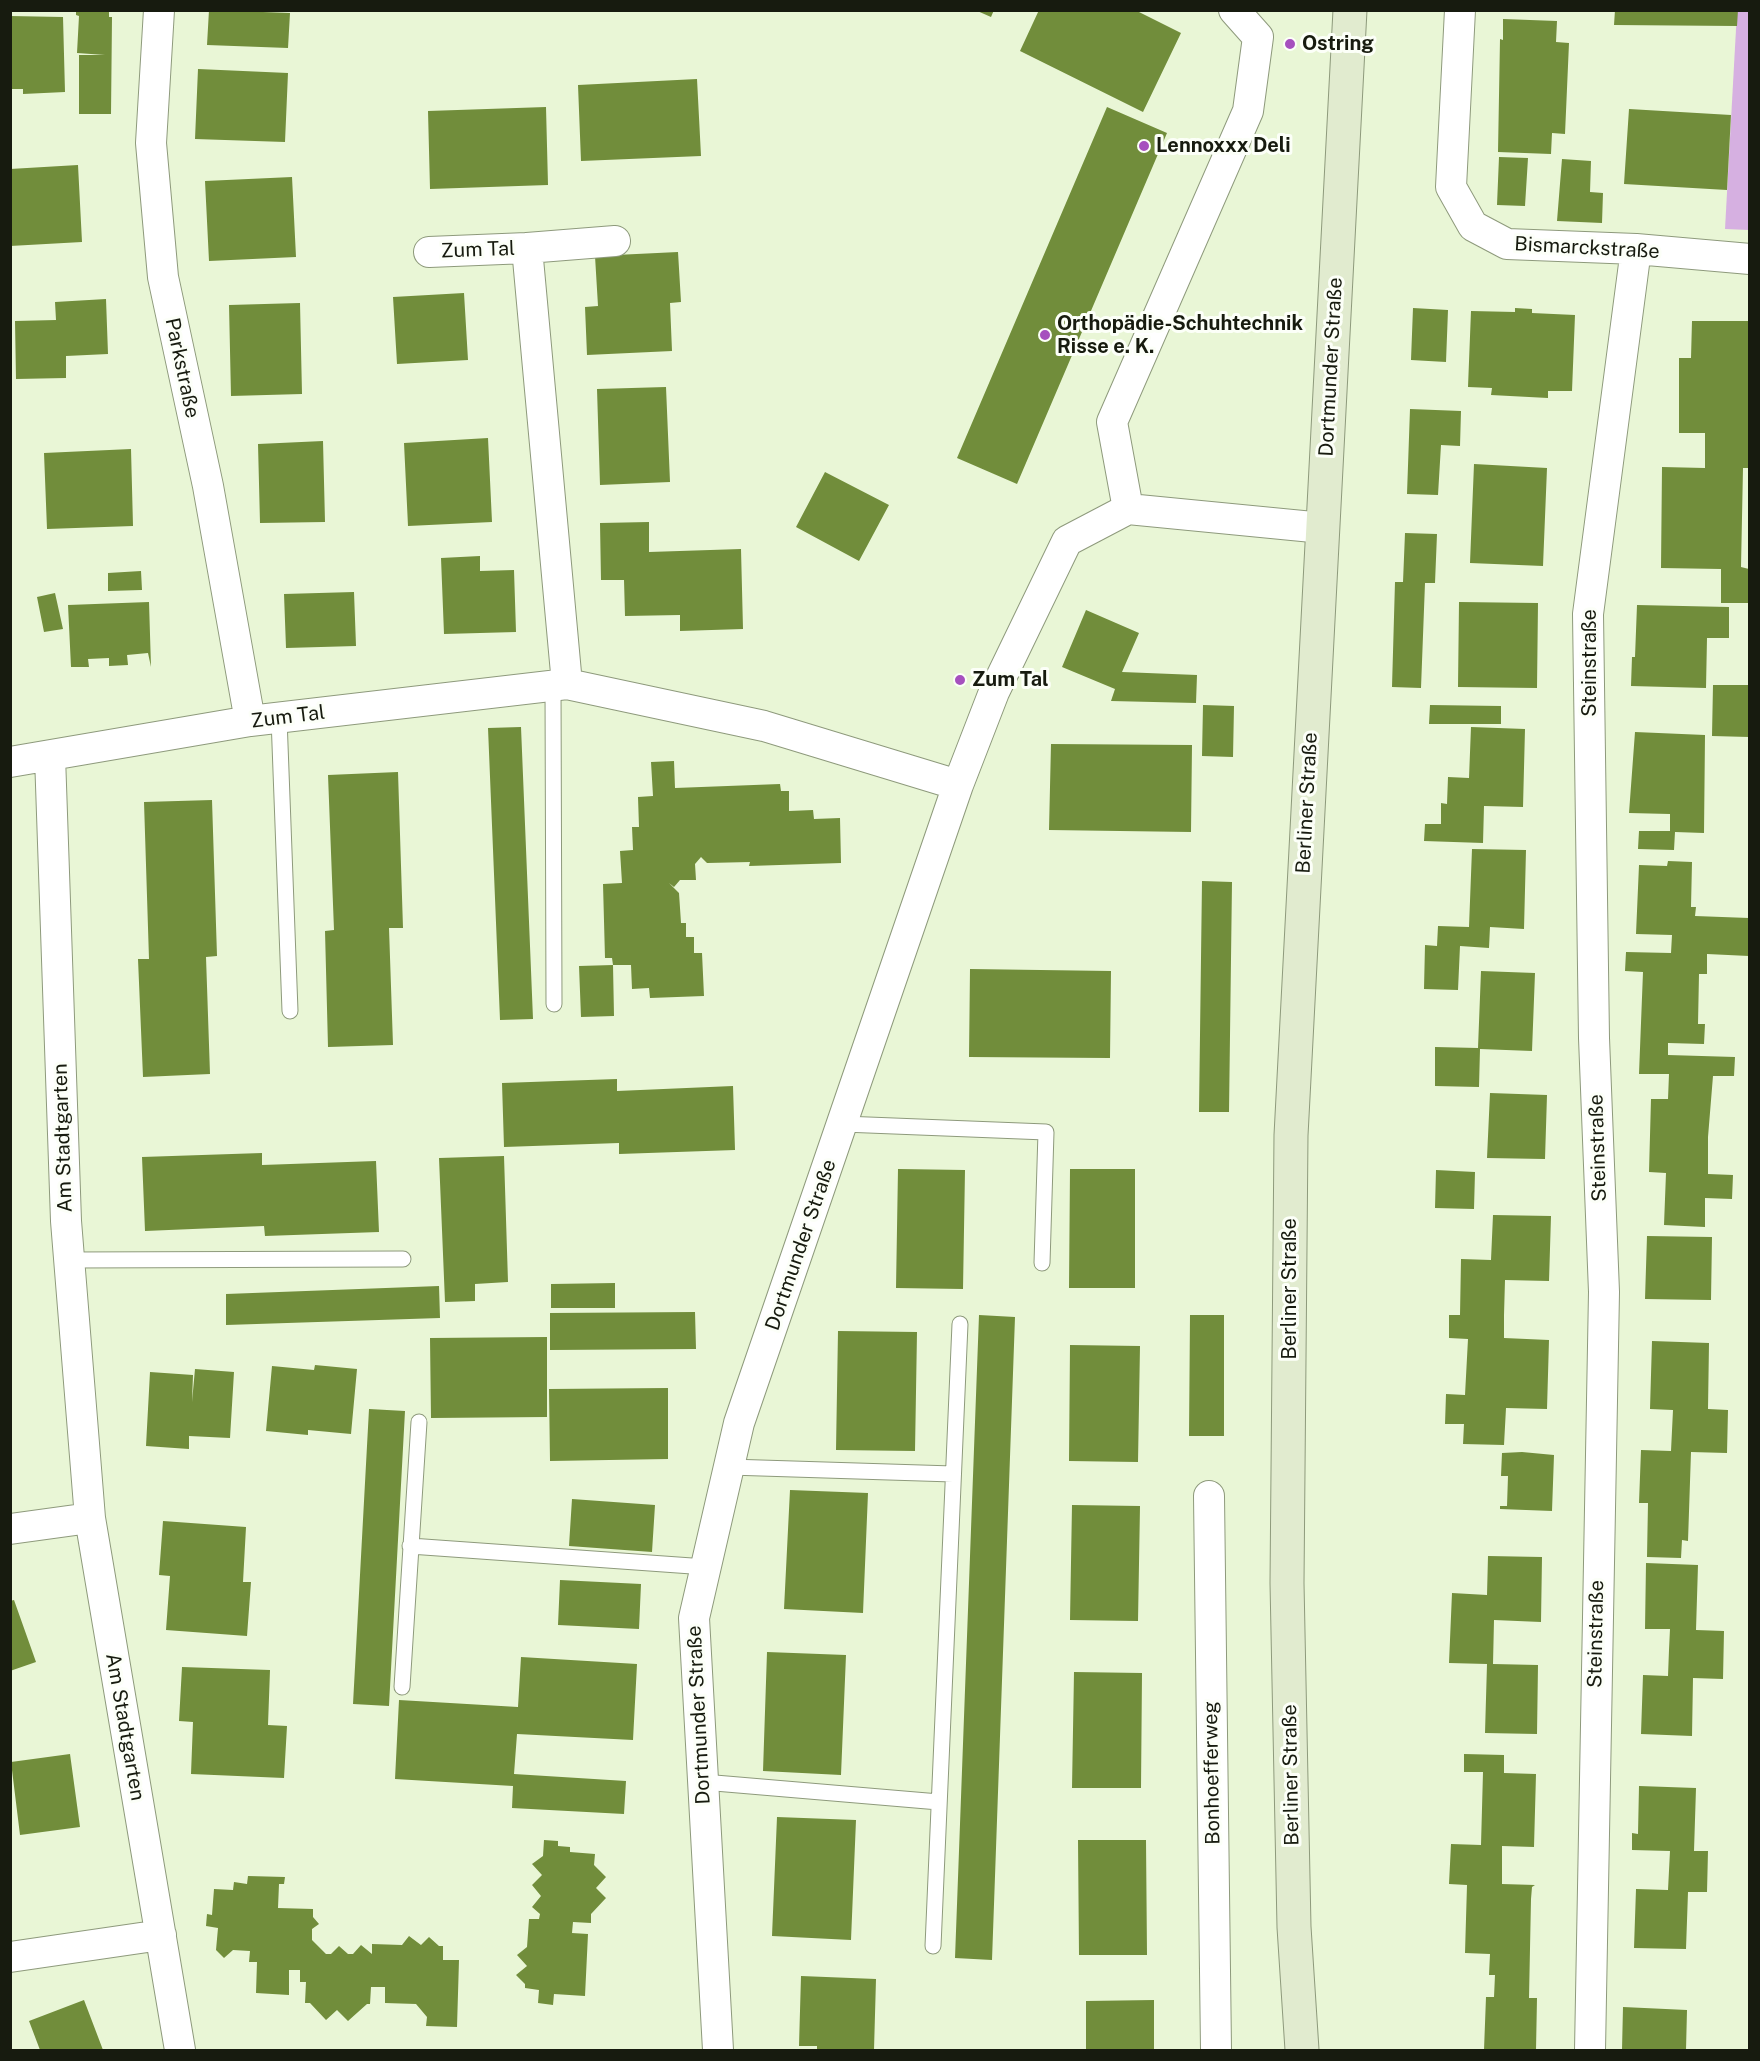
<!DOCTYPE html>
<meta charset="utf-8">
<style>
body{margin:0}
#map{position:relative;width:1760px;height:2061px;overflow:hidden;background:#e9f6d6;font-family:"Public Sans",sans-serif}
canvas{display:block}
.frame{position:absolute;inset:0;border:12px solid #171b0f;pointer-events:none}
</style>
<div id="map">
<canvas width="1760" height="2061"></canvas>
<div class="frame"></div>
</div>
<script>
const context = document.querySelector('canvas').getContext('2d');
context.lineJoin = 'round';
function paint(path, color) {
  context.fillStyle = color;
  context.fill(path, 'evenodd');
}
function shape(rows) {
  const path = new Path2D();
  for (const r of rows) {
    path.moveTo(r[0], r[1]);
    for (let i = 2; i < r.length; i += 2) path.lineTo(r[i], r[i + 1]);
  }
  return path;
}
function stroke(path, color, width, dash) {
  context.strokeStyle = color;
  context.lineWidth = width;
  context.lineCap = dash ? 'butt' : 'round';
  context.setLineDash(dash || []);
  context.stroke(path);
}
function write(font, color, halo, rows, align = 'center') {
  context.font = font + ' "Public Sans",sans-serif';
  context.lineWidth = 6;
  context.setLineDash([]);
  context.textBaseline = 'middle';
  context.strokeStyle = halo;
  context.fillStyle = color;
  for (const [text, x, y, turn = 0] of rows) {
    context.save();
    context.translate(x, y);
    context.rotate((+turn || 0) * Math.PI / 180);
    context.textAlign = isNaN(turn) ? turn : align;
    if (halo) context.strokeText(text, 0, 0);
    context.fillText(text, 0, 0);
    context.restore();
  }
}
paint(shape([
 [1737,11,1749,11,1749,230,1725,229]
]), '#d6b0e1');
paint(shape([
 [76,10,109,10,109,17,112,17,111,114,79,114,79,55,105,55,77,53,79,16,76,15],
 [209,10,290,13,288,48,207,45],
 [975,10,994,10,991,17],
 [1039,10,1135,10,1181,33,1143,112,1020,51],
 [1615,10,1738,10,1737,26,1614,25],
 [10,16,63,17,65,92,23,94,23,89,10,89],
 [1503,19,1557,21,1556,42,1569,43,1565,134,1552,133,1551,154,1498,152,1500,39,1503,40],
 [198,69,288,73,285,142,195,139],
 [697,79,701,156,581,161,578,85],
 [546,107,548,185,430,189,428,111],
 [1107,107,1167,133,1017,484,957,458],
 [1629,109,1731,115,1727,190,1624,184],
 [1499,157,1528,158,1525,206,1497,205],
 [1562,159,1591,161,1590,192,1603,193,1602,223,1557,221],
 [78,165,82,242,10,246,10,169],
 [292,177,296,257,209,261,205,181],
 [678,252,681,302,670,303,672,351,587,355,585,307,598,306,595,256],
 [464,293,468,360,397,364,393,297],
 [106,299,108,354,66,356,66,378,16,379,15,321,56,320,55,302],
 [300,303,302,394,231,396,229,305],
 [1413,308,1448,310,1446,362,1411,360],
 [1515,308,1532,309,1532,313,1575,315,1572,391,1548,391,1548,398,1491,395,1492,388,1468,387,1471,311,1515,312],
 [1692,321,1749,321,1748,468,1743,468,1741,567,1749,569,1749,603,1721,603,1721,569,1661,568,1662,467,1705,468,1705,433,1679,433,1679,358,1691,358],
 [666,387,670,482,600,485,597,389],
 [1410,409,1461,411,1460,446,1441,445,1438,495,1407,494],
 [488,438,492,522,408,526,404,443],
 [323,441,325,522,260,523,258,444],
 [131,449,133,526,47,529,44,453],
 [1474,464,1547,468,1543,566,1470,563],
 [825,472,889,505,859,561,796,527],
 [649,522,649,552,741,549,743,629,680,631,680,615,625,616,624,580,601,580,600,523],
 [1405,533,1437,534,1435,583,1425,583,1421,688,1392,687,1395,582,1403,582],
 [480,556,480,571,514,570,516,632,444,634,441,558],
 [141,571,142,590,108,591,108,573],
 [354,592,356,646,286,648,284,594],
 [55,593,63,629,44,632,37,597],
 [149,602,151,667,148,653,127,655,128,665,109,666,109,658,88,659,89,667,71,667,68,605],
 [1459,602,1538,603,1537,688,1458,687],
 [1637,605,1729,607,1729,638,1707,638,1706,688,1631,686,1632,657,1635,657],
 [1086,610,1139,633,1122,672,1197,675,1196,703,1111,701,1115,689,1062,667],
 [1713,685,1749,685,1749,737,1712,736],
 [1203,705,1234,706,1233,757,1202,756],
 [1430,705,1501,706,1501,724,1429,724],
 [521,727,533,1019,500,1020,488,728],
 [1471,727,1525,729,1523,807,1484,806,1483,843,1424,841,1425,824,1441,824,1441,803,1447,804,1448,777,1469,778],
 [1635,732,1705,735,1704,833,1675,832,1674,850,1638,849,1639,831,1670,831,1670,814,1629,813],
 [1051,744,1192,745,1191,832,1049,830],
 [674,761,675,788,780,784,781,791,789,791,789,811,813,810,814,819,840,818,841,863,749,866,750,862,707,863,701,857,695,864,696,880,680,880,674,887,669,883,679,893,681,923,686,923,686,937,694,937,694,953,702,953,704,996,650,998,649,988,632,989,631,965,613,965,612,958,605,958,603,884,622,883,620,851,633,850,632,827,639,827,638,797,653,796,651,762],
 [398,772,403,928,389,928,393,1045,328,1047,325,931,334,930,328,775],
 [212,800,217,956,206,957,210,1074,143,1077,138,959,149,959,144,802],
 [1472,849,1526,850,1524,929,1490,927,1489,948,1460,946,1458,990,1424,989,1425,945,1437,946,1438,926,1469,927],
 [1668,861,1692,862,1691,907,1696,907,1695,916,1749,918,1749,956,1707,954,1707,974,1699,974,1698,1024,1705,1024,1704,1044,1668,1043,1668,1055,1735,1057,1734,1076,1713,1076,1708,1137,1708,1174,1733,1175,1732,1199,1705,1198,1705,1227,1664,1225,1666,1173,1649,1172,1651,1099,1668,1099,1669,1074,1639,1074,1643,972,1625,971,1626,952,1671,953,1672,935,1636,934,1639,865,1667,866],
 [1202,881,1232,882,1229,1112,1199,1112],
 [613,965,614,1016,581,1017,579,966],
 [970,969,1111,971,1110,1058,969,1057],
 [1481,971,1535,973,1532,1051,1480,1049,1479,1087,1435,1086,1435,1047,1478,1048],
 [617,1079,617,1091,733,1086,735,1150,619,1154,619,1143,504,1147,502,1083],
 [1490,1093,1547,1095,1545,1159,1487,1158],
 [262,1153,262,1165,376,1161,379,1232,265,1236,264,1226,145,1231,142,1157],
 [504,1156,508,1282,475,1284,475,1301,445,1302,439,1158],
 [898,1169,965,1170,963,1289,896,1288],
 [1070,1169,1135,1169,1135,1288,1069,1288],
 [1436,1170,1475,1172,1474,1209,1435,1208],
 [1493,1215,1551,1216,1549,1281,1505,1280,1504,1315,1504,1338,1549,1340,1547,1409,1506,1408,1504,1445,1463,1444,1464,1424,1445,1424,1446,1394,1465,1395,1468,1339,1449,1338,1449,1315,1460,1315,1461,1259,1491,1260],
 [1647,1236,1712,1237,1711,1300,1645,1299],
 [615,1283,615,1308,551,1308,551,1284],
 [439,1286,440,1318,226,1325,226,1294],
 [695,1312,696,1349,550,1350,550,1313],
 [979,1315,1015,1317,992,1960,955,1958],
 [1190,1315,1224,1315,1224,1436,1189,1436],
 [838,1331,917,1332,915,1451,836,1450],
 [547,1337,547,1417,431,1418,430,1338],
 [1652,1341,1709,1343,1708,1409,1728,1410,1727,1453,1691,1452,1688,1541,1682,1540,1681,1558,1647,1557,1648,1503,1639,1503,1641,1450,1671,1451,1673,1410,1650,1409],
 [1070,1345,1140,1346,1138,1462,1069,1461],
 [315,1365,357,1369,351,1434,308,1430,308,1435,266,1431,272,1366,314,1370],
 [195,1369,234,1372,230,1438,189,1436,189,1449,146,1446,150,1372,193,1375,192,1402],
 [668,1388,668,1459,550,1461,549,1389],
 [369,1409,405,1411,389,1706,353,1704],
 [1522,1452,1554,1455,1552,1511,1500,1509,1500,1506,1507,1506,1508,1476,1501,1476,1502,1453],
 [790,1490,868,1493,863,1613,784,1609],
 [572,1499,655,1505,652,1552,569,1546],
 [1072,1505,1140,1506,1138,1621,1070,1620],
 [163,1521,246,1527,243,1582,251,1582,247,1636,166,1630,170,1576,159,1575],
 [1488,1556,1542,1557,1541,1622,1494,1620,1493,1664,1538,1665,1537,1734,1485,1733,1487,1664,1449,1663,1452,1593,1487,1595],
 [1646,1563,1698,1565,1696,1630,1724,1631,1723,1679,1693,1678,1692,1736,1641,1734,1643,1675,1668,1676,1669,1650,1670,1629,1645,1629],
 [560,1580,641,1584,639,1629,558,1625],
 [14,1600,36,1662,10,1671,10,1601],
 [767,1652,846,1655,841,1775,763,1771],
 [521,1657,637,1664,633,1740,517,1734,514,1774,626,1781,624,1814,512,1808,513,1786,395,1779,399,1700,518,1707],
 [182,1667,270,1670,268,1725,287,1726,284,1778,191,1774,193,1722,179,1721],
 [1074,1672,1142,1673,1141,1788,1072,1788],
 [70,1754,80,1827,20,1835,11,1762],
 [1464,1754,1504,1755,1504,1773,1536,1774,1534,1847,1502,1846,1502,1884,1535,1885,1532,1887,1531,1899,1529,1998,1537,1998,1536,2050,1484,2050,1486,1997,1494,1997,1495,1975,1489,1975,1490,1954,1465,1953,1467,1885,1449,1884,1451,1844,1481,1845,1483,1772,1464,1772],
 [1639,1786,1696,1788,1694,1851,1708,1851,1707,1892,1688,1892,1686,1949,1634,1948,1636,1889,1668,1890,1670,1851,1632,1850,1632,1833,1638,1834],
 [777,1817,856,1820,851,1940,772,1936],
 [544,1840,558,1841,558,1846,570,1847,570,1852,595,1854,594,1865,606,1877,596,1888,606,1898,591,1914,591,1923,573,1922,572,1933,588,1934,585,1996,554,1994,553,2005,538,2003,539,1990,525,1988,525,1984,516,1975,527,1966,517,1955,527,1947,529,1919,539,1919,540,1914,532,1907,541,1896,532,1885,542,1875,532,1864,543,1856],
 [1078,1840,1146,1840,1147,1955,1079,1955],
 [248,1876,285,1877,284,1884,279,1884,278,1908,313,1909,313,1917,319,1924,312,1929,312,1940,326,1954,331,1954,339,1946,348,1954,353,1954,361,1945,372,1954,372,1944,402,1945,409,1936,421,1945,429,1937,439,1946,443,1946,443,1960,459,1960,457,2027,426,2026,427,2017,416,2004,385,2003,385,1987,371,1987,370,2004,367,2004,348,2021,337,2010,326,2020,310,2003,305,2003,306,1982,300,1982,300,1970,289,1970,289,1995,256,1993,257,1962,249,1962,250,1951,233,1950,224,1958,216,1950,218,1928,206,1926,207,1914,212,1915,214,1889,233,1890,234,1882,247,1884],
 [801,1976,876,1979,874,2050,817,2050,817,2046,799,2046],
 [84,2000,103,2050,40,2050,29,2021],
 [1154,2000,1154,2050,1086,2050,1086,2001],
 [1623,2007,1687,2010,1686,2050,1622,2050]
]), '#718d3b');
const lane = shape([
 [553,685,554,1004],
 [279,718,290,1011],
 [843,1124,1046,1132,1042,1263],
 [70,1260,403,1259],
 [729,1467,953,1474],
 [410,1546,706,1567],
 [402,1687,419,1422],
 [703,1782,939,1802],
 [933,1946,960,1324]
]);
const street = shape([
 [159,10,151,143,163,277,208,486,250,721],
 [1460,10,1451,187,1473,226,1507,244,1636,249,1750,259],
 [527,248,567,684],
 [429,252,527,248,615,241],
 [1128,509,1112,422,1248,111,1258,37,1234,10],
 [50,756,66,1221,90,1518,180,2050],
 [10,762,250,721,567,684,764,726,958,785],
 [1209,1496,1216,2050],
 [10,1529,90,1518],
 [10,1957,161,1935],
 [718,2050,694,1618,739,1423,958,785,994,692,1067,541,1128,509,1323,528],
 [1590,2050,1604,1292,1594,1038,1588,614,1636,249]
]);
const secondary = shape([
 [1302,2050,1294,1927,1287,1583,1291,1135,1350,10]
]);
stroke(lane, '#8e9a7c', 17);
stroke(street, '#8e9a7c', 32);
stroke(secondary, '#8e9a7c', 35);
stroke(lane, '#fff', 15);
stroke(street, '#fff', 30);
stroke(secondary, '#e1ebcf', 33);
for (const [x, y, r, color] of [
 [1290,44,6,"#a650be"],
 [1144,146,6,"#a650be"],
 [1045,335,6,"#a650be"],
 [960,680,6,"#a650be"]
]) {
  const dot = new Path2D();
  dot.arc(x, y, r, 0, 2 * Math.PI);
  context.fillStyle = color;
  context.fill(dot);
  stroke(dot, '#fcfff8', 2);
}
write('bold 20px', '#171b0f', '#fcfff8', [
 ["Ostring",1302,44],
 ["Lennoxxx Deli",1156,146],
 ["Orthopädie-Schuhtechnik",1057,324],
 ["Risse e. K.",1057,347],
 ["Zum Tal",972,680]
], 'left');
write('20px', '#171b0f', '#fcfff8', [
 ["Bismarckstraße",1587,248,3],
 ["Zum Tal",478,250,-2],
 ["Dortmunder Straße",1331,367,-87],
 ["Parkstraße",182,368,78],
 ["Steinstraße",1590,663,-90],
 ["Zum Tal",288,717,-7],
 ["Berliner Straße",1307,803,-87],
 ["Am Stadtgarten",63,1138,-92],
 ["Steinstraße",1598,1148,-92],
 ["Dortmunder Straße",801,1245,-71],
 ["Berliner Straße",1290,1289,-90],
 ["Steinstraße",1596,1634,-89],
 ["Dortmunder Straße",699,1715,-93],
 ["Am Stadtgarten",125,1727,80],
 ["Bonhoefferweg",1212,1773,-91],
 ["Berliner Straße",1291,1775,-91]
]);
</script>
